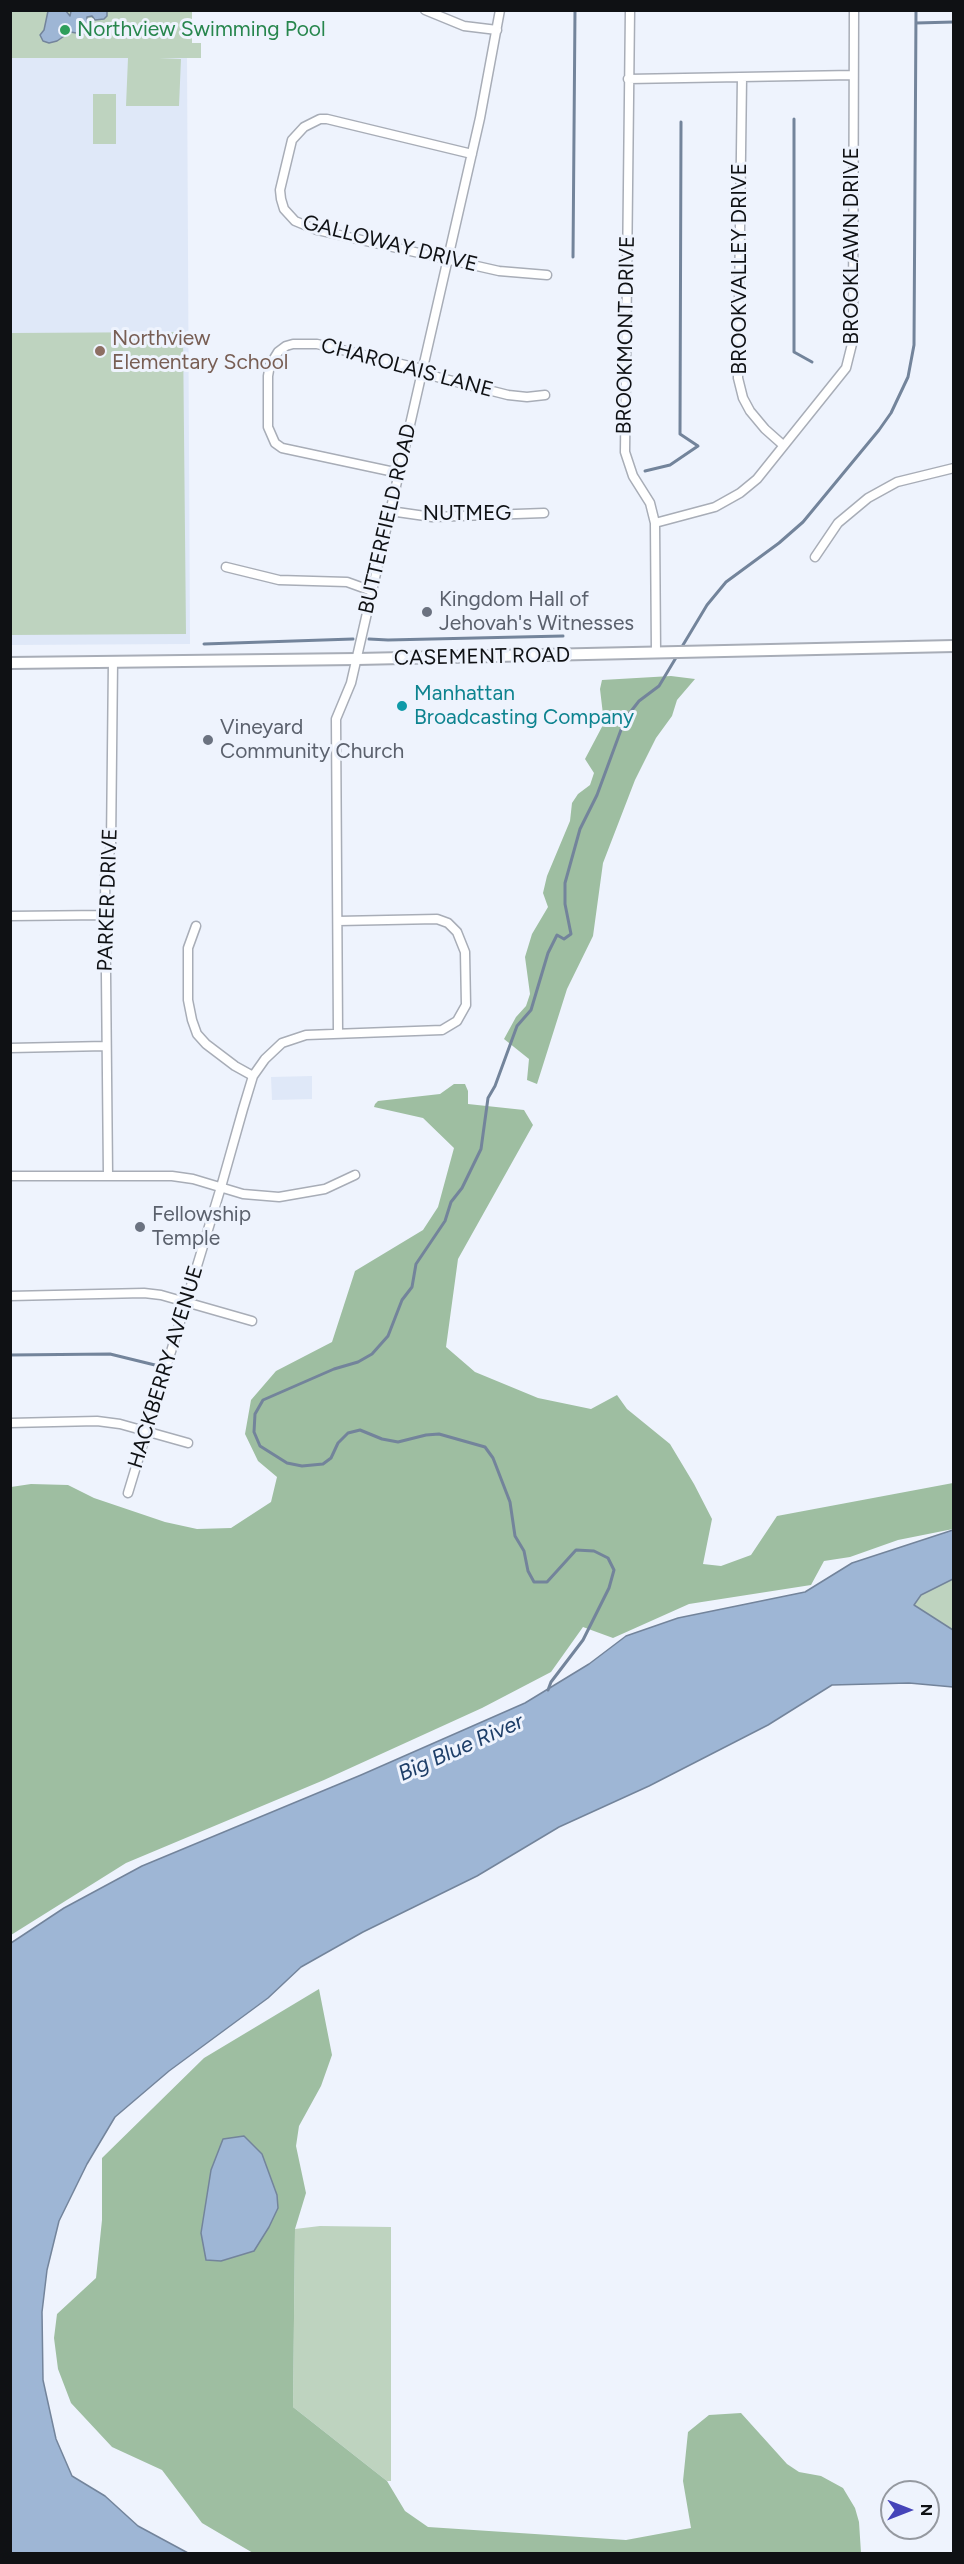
<!DOCTYPE html>
<style>
body{margin:0}
#map{position:relative;width:964px;height:2564px;overflow:hidden;background:#eef3fd;font-family:Figtree,sans-serif}
canvas{display:block}
.frame{position:absolute;inset:0;border:12px solid #0f1114;pointer-events:none}
.north{position:absolute;left:880px;top:2480px;width:60px;height:60px;box-sizing:border-box;background:#eef3fd;border:2px solid #9599a0;border-radius:50%;rotate:90deg;font-size:16px;font-weight:700;line-height:24px;text-align:center;color:#0f1114}
.north::after{content:'';display:block;margin:auto;width:21px;height:27px;background:#4544b9;clip-path:polygon(50% 0,100% 100%,50% 72%,0 100%)}
</style>
<div id="map">
<canvas width="964" height="2564"></canvas>
<div class="frame"></div>
<div class="north">N</div>
</div>
<script>
const context = document.querySelector('canvas').getContext('2d');
context.lineJoin = 'round';
function paint(path, color) {
  context.fillStyle = color;
  context.fill(path, 'evenodd');
}
function shape(rows) {
  const path = new Path2D();
  for (const r of rows) {
    path.moveTo(r[0], r[1]);
    for (let i = 2; i < r.length; i += 2) path.lineTo(r[i], r[i + 1]);
  }
  return path;
}
function stroke(path, color, width, dash) {
  context.strokeStyle = color;
  context.lineWidth = width;
  context.lineCap = dash ? 'butt' : 'round';
  context.setLineDash(dash || []);
  context.stroke(path);
}
function write(font, color, halo, rows, align = 'center') {
  context.font = font + ' Figtree,sans-serif';
  context.lineWidth = 6;
  context.setLineDash([]);
  context.textBaseline = 'middle';
  context.strokeStyle = halo;
  context.fillStyle = color;
  for (const [text, x, y, turn = 0] of rows) {
    context.save();
    context.translate(x, y);
    context.rotate((+turn || 0) * Math.PI / 180);
    context.textAlign = isNaN(turn) ? turn : align;
    if (halo) context.strokeText(text, 0, 0);
    context.fillText(text, 0, 0);
    context.restore();
  }
}
paint(shape([
 [10,58,187,58,190,644,11,645],
 [312,1076,312,1099,272,1100,271,1077]
]), '#dfe8f8');
paint(shape([
 [10,11,192,11,192,43,201,43,201,58,159,58,181,59,179,106,126,106,128,58,11,58],
 [93,94,116,94,116,144,93,144],
 [183,332,186,634,11,635,11,333],
 [953,1579,953,1630,914,1605,921,1595],
 [320,2226,391,2227,391,2481,387,2481,293,2407,295,2229]
]), '#bed3bf');
paint(shape([
 [671,676,695,679,677,700,672,716,656,738,635,780,603,863,593,936,567,989,537,1084,527,1080,529,1059,504,1039,516,1017,526,1006,530,994,525,957,532,934,548,907,543,893,547,876,570,821,572,803,578,794,590,785,594,773,585,759,604,723,600,689,602,680],
 [454,1084,465,1084,468,1091,468,1104,524,1110,533,1125,458,1259,446,1347,475,1372,538,1398,591,1409,617,1395,627,1409,670,1444,694,1484,712,1519,703,1564,721,1566,751,1555,777,1516,953,1483,953,1529,898,1540,850,1557,824,1561,811,1585,689,1604,613,1638,583,1627,551,1672,482,1708,324,1780,126,1863,11,1935,11,1487,31,1484,68,1485,94,1498,165,1522,197,1529,231,1528,271,1502,277,1477,258,1461,245,1434,251,1400,276,1371,332,1342,355,1271,423,1230,438,1207,454,1148,423,1118,374,1107,375,1104,378,1101,440,1094],
 [319,1989,332,2055,321,2086,299,2126,296,2146,306,2193,295,2229,293,2407,387,2481,405,2511,428,2527,626,2540,691,2528,683,2481,688,2432,709,2415,741,2413,787,2464,799,2472,821,2476,843,2488,855,2508,859,2522,861,2553,253,2553,202,2523,162,2470,112,2447,71,2403,58,2369,54,2338,57,2314,96,2278,102,2220,102,2158,204,2058]
]), '#9ebea1');
const water = shape([
 [48,11,66,11,70,16,71,11,107,11,107,16,104,19,95,20,92,16,87,17,87,23,91,27,90,31,83,34,70,32,57,41,49,43,43,41,40,35,44,30,48,11],
 [953,1530,953,1579,921,1595,914,1605,953,1630,953,1687,909,1683,832,1685,768,1725,649,1786,559,1827,477,1876,363,1932,301,1967,268,1998,169,2071,115,2117,87,2164,59,2221,47,2270,42,2312,43,2380,56,2439,72,2476,105,2496,138,2526,188,2553,11,2553,11,1943,64,1908,142,1866,361,1775,525,1703,589,1664,626,1636,678,1618,805,1592,852,1563,953,1530],
 [244,2136,262,2154,277,2195,278,2208,269,2227,254,2251,221,2261,206,2260,201,2233,211,2170,223,2139,244,2136]
]);
paint(water, '#9eb6d5');
stroke(water, '#73849b', 1.5);
stroke(shape([
 [916,23,954,22],
 [794,119,794,352,812,362],
 [573,257,575,10],
 [645,471,670,465,698,446,680,434,681,122],
 [369,639,388,640,563,636],
 [204,644,353,639],
 [680,650,707,605,726,582,779,543,803,522,879,430,891,413,908,377,914,345,916,10],
 [10,1355,110,1354,159,1366],
 [548,1690,551,1682,583,1640,609,1588,614,1570,608,1558,594,1551,576,1550,547,1582,534,1582,528,1571,524,1551,515,1536,510,1502,493,1458,485,1447,439,1434,426,1435,398,1442,382,1439,360,1430,348,1433,338,1443,331,1458,323,1464,302,1466,287,1463,260,1446,254,1432,255,1414,263,1400,334,1369,358,1362,372,1354,388,1336,402,1300,412,1287,416,1264,445,1221,451,1202,462,1188,481,1149,488,1098,495,1086,517,1026,531,1010,548,953,557,935,564,939,571,934,565,904,565,883,580,829,597,795,625,719,639,701,659,686,677,656]
]), '#73849b', 3);
const minor = shape([
 [425,10,464,26,497,30],
 [630,10,625,452,633,476,650,503,655,523,656,653],
 [742,77,738,378,743,398,750,411,765,429,783,445],
 [628,79,853,75],
 [472,154,327,119,320,119,304,127,292,140,280,190,281,199,284,209,295,221,317,230,499,271,547,275],
 [399,473,282,448,275,443,268,427,268,376,270,365,278,352,286,346,293,344,317,344,422,369,437,377,508,395,527,397,545,395],
 [390,511,432,517,544,513],
 [655,523,715,507,740,493,757,479,846,368,853,340,854,10],
 [815,557,838,523,868,498,897,482,954,468],
 [226,567,279,580,347,582,372,591],
 [10,916,105,915],
 [196,926,188,948,188,1000,192,1020,197,1034,206,1044,235,1066,253,1076],
 [338,1033,336,719,351,683,480,118,500,10],
 [10,1048,106,1046],
 [108,1175,105,875,111,845,113,661],
 [10,1176,172,1176,193,1179,243,1194,279,1197,325,1189,355,1175],
 [10,1296,144,1293,161,1295,252,1321],
 [10,1423,97,1421,120,1424,188,1443],
 [128,1493,221,1187,243,1109,253,1076,265,1059,282,1043,306,1035,442,1030,457,1021,466,1005,465,952,457,932,448,923,437,919,338,921]
]);
const tertiary = shape([
 [10,663,357,659,954,646]
]);
stroke(minor, '#a8adb7', 11);
stroke(tertiary, '#a8adb7', 14);
stroke(minor, '#fff', 8);
stroke(tertiary, '#fff', 10);
for (const [x, y, r, color] of [
 [65,30,6,"#2e9e5b"],
 [100,351,6,"#8d6e63"],
 [427,612,6,"#6b7280"],
 [402,706,6,"#0f9aa8"],
 [208,740,6,"#6b7280"],
 [140,1227,6,"#6b7280"]
]) {
  const dot = new Path2D();
  dot.arc(x, y, r, 0, 2 * Math.PI);
  context.fillStyle = color;
  context.fill(dot);
  stroke(dot, '#eef3fd', 2);
}
write('21px', '#27864d', '#eef3fd', [
 ["Northview Swimming Pool",77,30]
], 'left');
write('21px', '#0f1114', '#eef3fd', [
 ["GALLOWAY DRIVE",390,244,14],
 ["BROOKLAWN DRIVE",852,246,-90],
 ["BROOKVALLEY DRIVE",740,269,-90],
 ["BROOKMONT DRIVE",626,335,-89],
 ["CHAROLAIS LANE",407,368,15],
 ["NUTMEG",467,514],
 ["BUTTERFIELD ROAD",388,519,-77],
 ["CASEMENT ROAD",482,657,-1],
 ["PARKER DRIVE",108,900,-88],
 ["HACKBERRY AVENUE",166,1367,-73]
]);
write('21px', '#785e54', '#eef3fd', [
 ["Northview",112,339],
 ["Elementary School",112,363]
], 'left');
write('21px', '#5b616d', '#eef3fd', [
 ["Kingdom Hall of",439,600],
 ["Jehovah's Witnesses",439,624],
 ["Vineyard",220,728],
 ["Community Church",220,752],
 ["Fellowship",152,1215],
 ["Temple",152,1239]
], 'left');
write('21px', '#0d838f', '#eef3fd', [
 ["Manhattan",414,694],
 ["Broadcasting Company",414,718]
], 'left');
write('italic 22px', '#1d3e68', '#eef3fd', [
 ["Big Blue River",461,1748,-24]
]);
</script>
